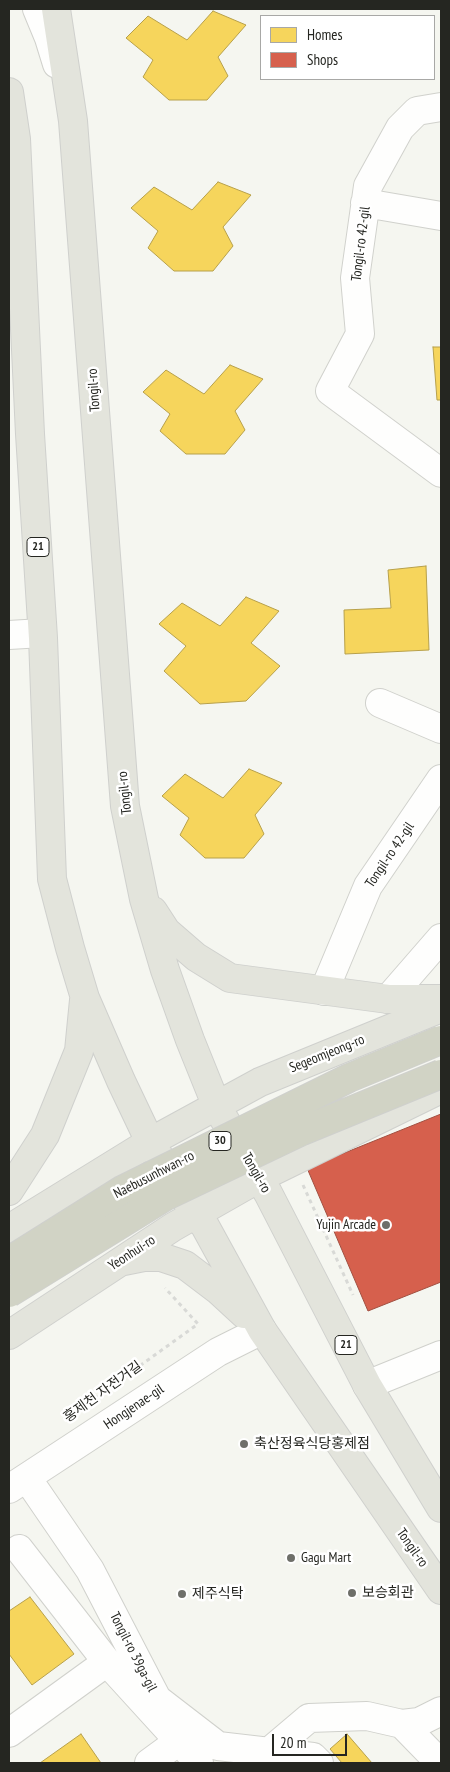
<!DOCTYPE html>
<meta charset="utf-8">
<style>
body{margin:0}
#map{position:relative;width:450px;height:1772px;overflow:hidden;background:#f5f6f0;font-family:"PT Sans Narrow",sans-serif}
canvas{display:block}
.frame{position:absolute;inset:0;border:10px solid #252621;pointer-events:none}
.legend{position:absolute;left:260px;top:15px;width:175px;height:65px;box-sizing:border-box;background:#fff;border:1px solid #a8a8a6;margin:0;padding:6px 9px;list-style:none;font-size:15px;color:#252621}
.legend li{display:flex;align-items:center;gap:10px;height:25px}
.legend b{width:25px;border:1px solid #a8a8a6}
.scale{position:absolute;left:272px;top:1734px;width:75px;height:22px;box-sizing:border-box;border:2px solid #252621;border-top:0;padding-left:6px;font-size:15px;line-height:18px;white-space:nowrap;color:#252621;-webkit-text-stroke:4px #fff;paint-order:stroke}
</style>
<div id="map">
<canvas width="450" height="1772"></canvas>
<div class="frame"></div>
<ul class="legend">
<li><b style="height:14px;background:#f6d55c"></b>Homes</li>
<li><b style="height:14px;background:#d6604d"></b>Shops</li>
</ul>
<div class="scale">20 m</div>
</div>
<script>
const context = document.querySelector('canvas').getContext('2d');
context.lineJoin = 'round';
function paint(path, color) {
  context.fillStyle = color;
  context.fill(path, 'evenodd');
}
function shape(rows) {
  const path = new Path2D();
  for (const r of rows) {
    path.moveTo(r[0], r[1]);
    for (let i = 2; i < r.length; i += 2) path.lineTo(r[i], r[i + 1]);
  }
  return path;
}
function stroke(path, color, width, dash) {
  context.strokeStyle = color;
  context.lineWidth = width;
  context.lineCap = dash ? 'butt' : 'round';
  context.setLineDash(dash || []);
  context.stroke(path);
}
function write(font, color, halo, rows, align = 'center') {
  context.font = font + ' "PT Sans Narrow","Noto Sans KR",sans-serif';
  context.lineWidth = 5;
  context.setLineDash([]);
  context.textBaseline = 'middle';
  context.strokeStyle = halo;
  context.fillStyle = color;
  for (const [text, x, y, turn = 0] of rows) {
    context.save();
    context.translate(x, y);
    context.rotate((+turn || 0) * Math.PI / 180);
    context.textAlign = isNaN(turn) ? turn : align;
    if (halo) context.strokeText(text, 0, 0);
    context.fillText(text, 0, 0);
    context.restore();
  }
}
const homes = shape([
 [213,11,246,25,218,57,228,76,207,100,169,100,143,77,153,60,126,38,148,16,187,40,213,11],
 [218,182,251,195,223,227,233,246,213,271,174,271,148,248,158,231,131,208,154,187,192,210,218,182],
 [433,347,441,347,441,400,437,400,433,347],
 [230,365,263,379,235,411,245,430,225,454,186,454,160,431,170,414,143,392,166,370,204,394,230,365],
 [426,566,429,650,345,654,344,610,391,608,388,570,426,566],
 [246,597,279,611,251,643,280,666,246,701,200,704,164,671,186,646,159,624,182,603,220,626,246,597],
 [249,769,282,783,255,815,264,834,244,858,205,858,180,835,189,818,162,796,185,774,223,798,249,769],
 [30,1597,74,1654,32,1685,9,1654,9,1611,30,1597],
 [81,1734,101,1763,40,1763,81,1734],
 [347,1734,372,1763,342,1763,330,1749,347,1734]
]);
paint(homes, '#f6d55c');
stroke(homes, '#b7a04a', 1);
const shops = shape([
 [441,1114,441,1282,368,1311,307,1168,441,1114]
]);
paint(shops, '#d6604d');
stroke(shops, '#a14f40', 1);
const minor = shape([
 [37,9,49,38,57,64],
 [441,107,417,111,400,128,368,186,355,278,360,334,330,391,441,473],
 [365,203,441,216],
 [9,635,42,633],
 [380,703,441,729],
 [324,991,368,886,441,779],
 [388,999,441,938],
 [367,1385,441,1355],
 [27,1478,90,1570,157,1699,218,1746,313,1757,319,1763],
 [9,1489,218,1352,262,1330],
 [19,1549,107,1662,199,1763],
 [402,1724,440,1763],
 [9,1733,107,1662],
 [259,1756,270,1751,309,1718,367,1716,402,1724,419,1722,441,1711],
 [149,1763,179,1741]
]);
const major = shape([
 [56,9,73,121,125,806,144,899,165,970,190,1040,217,1107,268,1193,367,1385,441,1508],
 [9,92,16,139,30,434,43,638,52,879,70,948,85,998,121,1081,150,1142,195,1214,205,1226,262,1330,441,1590],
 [153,911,166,931,196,957,230,978,388,999,441,999],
 [9,1191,45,1135,79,1051,84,1000],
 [9,1229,150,1142,260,1082,441,1008],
 [124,1261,144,1257,161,1257,185,1265,218,1290,244,1314],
 [9,1335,173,1227,259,1178,441,1089]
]);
stroke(minor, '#d0d1cc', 30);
stroke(major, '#cfd0cd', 30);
stroke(shape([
 [303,1185,353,1295],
 [88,1403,198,1324,165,1288]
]), '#d8d9d6', 3, [4, 4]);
stroke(minor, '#fefefd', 28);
stroke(major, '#e3e4dc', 28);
const highwayBridge = shape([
 [9,1261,122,1190,349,1078,441,1040],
 [9,1293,166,1196,302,1131,441,1074]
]);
stroke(highwayBridge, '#cfd0cd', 30, []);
stroke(highwayBridge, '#d1d3c5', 28);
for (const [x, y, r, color] of [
 [386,1225,5,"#6e6f69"],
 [244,1444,5,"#6e6f69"],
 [291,1558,5,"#6e6f69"],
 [352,1593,5,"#6e6f69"],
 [182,1594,5,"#6e6f69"]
]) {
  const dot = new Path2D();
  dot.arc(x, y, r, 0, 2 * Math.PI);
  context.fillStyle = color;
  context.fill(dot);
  stroke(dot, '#fff', 2);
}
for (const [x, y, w] of [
 [38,547,22],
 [220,1141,22],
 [346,1345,22]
]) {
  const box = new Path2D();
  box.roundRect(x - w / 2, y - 9.5, w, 19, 4);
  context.fillStyle = '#fff';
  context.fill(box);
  stroke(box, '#252621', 1);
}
write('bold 12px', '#252621', null, [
 ["21",38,547],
 ["30",220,1141],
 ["21",346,1345]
]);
write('14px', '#252621', '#fff', [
 ["Tongil-ro 42-gil",361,244,-83],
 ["Tongil-ro",94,390,-94],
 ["Tongil-ro",125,793,-96],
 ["Tongil-ro 42-gil",390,855,-56],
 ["Segeomjeong-ro",327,1054,-22],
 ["Tongil-ro",256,1173,60],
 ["Naebusunhwan-ro",154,1175,-27],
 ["Yeonhui-ro",132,1253,-33],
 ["홍제천 자전거길",103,1392,-36],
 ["Hongjenae-gil",134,1407,-34],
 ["Tongil-ro",412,1548,55],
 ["Tongil-ro 39ga-gil",133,1652,63]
]);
write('14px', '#252621', '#fff', [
 ["Yujin Arcade",376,1225,"right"],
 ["축산정육식당홍제점",254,1444],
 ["Gagu Mart",301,1558],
 ["보승회관",362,1593],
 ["제주식탁",192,1594]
], 'left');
</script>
